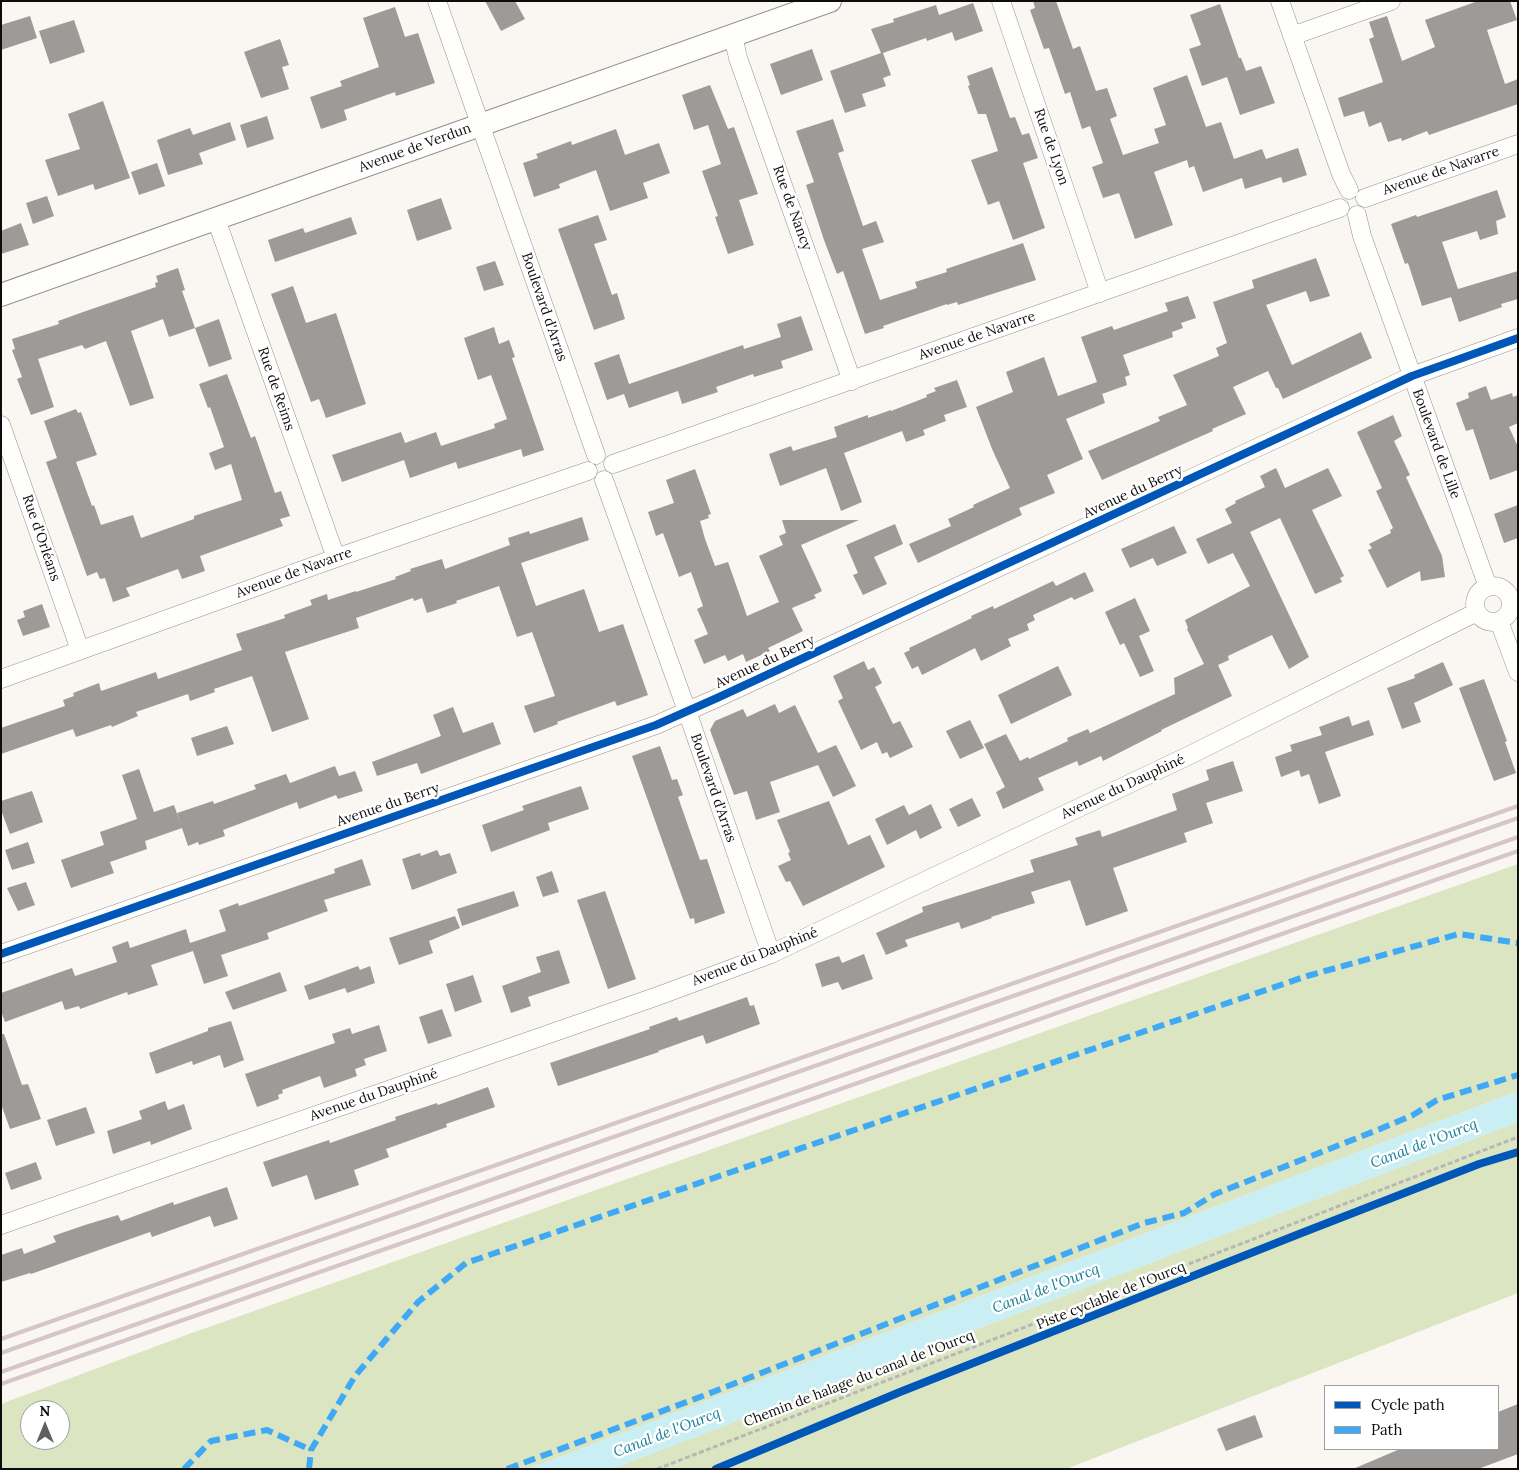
<!DOCTYPE html>
<meta charset="utf-8">
<style>
body{margin:0}
#map{position:relative;width:1519px;height:1470px;overflow:hidden;background:#faf6f2;font-family:Lora,serif}
canvas{display:block}
.frame{position:absolute;inset:0;border:2px solid #0d0d0d;pointer-events:none}
.legend{position:absolute;left:1324px;top:1385px;width:175px;height:65px;box-sizing:border-box;background:#fff;border:1px solid #9e9e9e;margin:0;padding:6px 9px;list-style:none;font-size:15px;color:#0d0d0d}
.legend li{display:flex;align-items:center;gap:10px;height:25px}
.legend b{width:25px;border:1px solid #9e9e9e}
.north{position:absolute;left:20px;top:1400px;width:50px;height:50px;box-sizing:border-box;background:#fff;border:1px solid #9e9e9e;border-radius:50%;rotate:0deg;font-size:14px;font-weight:700;line-height:20px;text-align:center;color:#0d0d0d}
.north::after{content:'';display:block;margin:auto;width:18px;height:22px;background:#605f5d;clip-path:polygon(50% 0,100% 100%,50% 72%,0 100%)}
</style>
<div id="map">
<canvas width="1519" height="1470"></canvas>
<div class="frame"></div>
<ul class="legend">
<li><b style="height:6px;background:#0057b8"></b>Cycle path</li>
<li><b style="height:6px;background:#3fa9f5"></b>Path</li>
</ul>
<div class="north">N</div>
</div>
<script>
const context = document.querySelector('canvas').getContext('2d');
context.lineJoin = 'round';
function paint(path, color) {
  context.fillStyle = color;
  context.fill(path, 'evenodd');
}
function shape(rows) {
  const path = new Path2D();
  for (const r of rows) {
    if (r.length === 3) {
      path.moveTo(r[0] + r[2], r[1]);
      path.arc(r[0], r[1], r[2], 0, 2 * Math.PI);
      continue;
    }
    path.moveTo(r[0], r[1]);
    for (let i = 2; i < r.length; i += 2) path.lineTo(r[i], r[i + 1]);
  }
  return path;
}
function stroke(path, color, width, dash) {
  context.strokeStyle = color;
  context.lineWidth = width;
  context.lineCap = dash ? 'butt' : 'round';
  context.setLineDash(dash || []);
  context.stroke(path);
}
function write(font, color, halo, rows, align = 'center') {
  context.font = font + ' Lora,serif';
  context.lineWidth = 5;
  context.setLineDash([]);
  context.textBaseline = 'middle';
  context.strokeStyle = halo;
  context.fillStyle = color;
  for (const [text, x, y, turn = 0] of rows) {
    context.save();
    context.translate(x, y);
    context.rotate((+turn || 0) * Math.PI / 180);
    context.textAlign = isNaN(turn) ? turn : align;
    if (halo) context.strokeText(text, 0, 0);
    context.fillText(text, 0, 0);
    context.restore();
  }
}
paint(shape([
 [1518,864,1518,1091,528,1469,1,1469,1,1404,189,1334],
 [30,1410,60,1410,60,1440,30,1440],
 [1518,1122,1518,1293,1066,1469,611,1469]
]), '#dce5c1');
paint(shape([
 [1518,1091,1518,1122,611,1469,528,1469]
]), '#c9eef3');
paint(shape([
 [485,1,515,1,525,19,501,31],
 [1033,1,1056,1,1073,49,1080,46,1096,91,1107,88,1117,116,1110,119,1123,155,1159,143,1154,129,1166,125,1153,88,1187,75,1206,127,1221,122,1234,159,1262,149,1266,159,1298,148,1307,175,1283,183,1281,177,1245,189,1242,178,1203,192,1194,166,1189,168,1187,160,1154,172,1173,225,1135,239,1119,193,1103,198,1092,167,1103,163,1090,126,1082,129,1070,92,1065,94,1049,48,1044,49,1030,10,1035,8],
 [1478,1,1510,1,1517,20,1487,30,1505,84,1518,79,1518,104,1429,135,1427,131,1402,141,1401,138,1388,142,1381,122,1369,127,1364,111,1344,117,1338,98,1383,82,1369,39,1374,37,1369,22,1387,16,1402,61,1435,47,1425,20],
 [973,3,983,31,955,41,952,32,927,41,926,38,883,53,891,75,883,78,886,86,862,94,866,106,845,113,830,71,881,53,871,29,894,22,893,19,936,5,939,15],
 [1220,4,1239,58,1241,58,1246,71,1261,66,1275,103,1240,115,1227,77,1202,86,1189,49,1201,45,1190,15],
 [395,7,405,37,418,33,435,83,396,96,395,92,344,110,347,120,321,129,310,97,342,86,340,81,379,67,363,18],
 [30,16,37,38,1,50,1,25],
 [74,20,85,52,50,64,39,31],
 [280,39,289,65,282,67,289,89,261,98,244,52],
 [812,49,823,80,781,95,770,64],
 [992,67,1010,118,1015,117,1022,135,1029,133,1038,158,1023,163,1045,228,1013,240,999,201,988,205,971,160,998,151,986,114,978,114,968,86,970,85,967,76],
 [710,85,728,129,734,127,758,194,739,200,754,245,728,254,715,217,718,216,702,171,721,164,708,125,694,130,682,95],
 [103,101,130,178,95,190,93,184,58,196,45,160,80,149,68,114],
 [267,116,274,139,247,148,240,125],
 [833,119,844,151,838,153,863,226,876,221,884,242,862,249,880,300,917,288,915,282,947,272,946,269,1023,243,1036,280,958,305,957,302,947,305,947,304,883,326,884,328,865,334,843,271,837,274,824,240,806,185,814,182,796,131],
 [230,122,236,140,199,153,203,164,168,175,157,140,190,128,193,135],
 [616,129,625,155,659,143,670,173,643,183,648,198,610,211,596,170,559,184,560,188,534,197,523,163,538,158,536,154,547,150,571,141,572,145],
 [157,163,165,186,139,195,131,172],
 [1497,190,1506,217,1496,221,1498,234,1480,240,1477,231,1442,242,1458,289,1518,271,1518,299,1501,304,1502,307,1459,322,1451,297,1422,306,1408,263,1405,264,1391,224,1416,215,1417,217],
 [47,196,54,216,33,224,26,203],
 [441,198,452,229,417,241,407,210],
 [598,215,607,240,594,244,612,295,617,293,625,319,594,330,558,229],
 [351,217,357,234,275,262,268,240,303,228,305,233],
 [21,223,29,245,1,254,1,231],
 [1316,258,1330,296,1310,302,1306,291,1266,305,1292,365,1361,332,1372,358,1283,399,1278,388,1276,388,1268,371,1233,387,1246,414,1212,429,1213,431,1102,480,1088,451,1160,421,1158,417,1187,405,1173,375,1219,356,1216,348,1227,343,1213,302,1254,288,1252,280],
 [495,261,504,285,484,291,476,267],
 [178,268,185,290,182,291,195,328,169,337,163,319,131,331,154,398,130,406,106,341,85,349,82,345,38,359,54,407,31,415,17,379,22,377,12,350,15,349,12,339,59,324,58,321,86,311,156,287,155,283,158,282,156,276],
 [293,286,306,323,336,313,366,404,326,418,319,399,311,402,271,294],
 [1188,296,1196,318,1181,323,1183,328,1172,332,1173,337,1123,355,1130,375,1125,377,1127,385,1102,394,1101,390,1105,403,1066,419,1083,459,1047,475,1055,493,1019,508,1022,515,918,563,909,544,951,526,948,519,974,507,973,505,1010,488,992,449,976,407,1013,392,1006,372,1044,357,1058,396,1097,382,1081,337,1112,326,1114,330,1168,311,1165,303],
 [801,316,813,350,781,361,783,368,754,377,753,374,716,387,718,392,682,404,678,391,629,408,624,394,607,400,594,363,619,354,629,384,743,345,744,349,781,337,777,324],
 [219,319,232,359,209,367,195,328],
 [494,327,499,344,509,340,515,357,512,358,544,450,523,457,521,449,458,469,456,462,410,478,404,460,342,482,332,455,401,432,405,443,436,432,441,446,495,428,494,424,507,419,491,375,478,380,464,338],
 [227,374,251,438,255,436,275,493,281,491,290,516,280,519,283,526,200,556,205,571,182,579,178,569,126,588,130,596,113,602,105,578,100,579,97,572,87,576,46,462,57,458,44,421,76,409,78,413,81,412,97,455,76,462,92,506,94,505,101,525,133,515,141,538,194,519,194,516,242,500,231,464,215,470,209,453,224,447,210,407,208,408,199,384],
 [957,380,967,407,944,415,946,421,923,430,925,435,906,442,902,431,844,453,862,502,841,511,826,468,780,486,769,454,791,446,793,451,837,437,834,427,868,415,868,418,891,410,891,411,927,397,926,395,936,391,934,388],
 [1486,386,1491,400,1512,393,1513,397,1518,395,1518,423,1509,427,1518,447,1518,470,1490,480,1473,429,1466,431,1456,403,1469,398,1468,393],
 [1393,415,1402,436,1394,441,1410,475,1406,477,1442,556,1445,577,1421,581,1420,571,1387,588,1368,550,1372,548,1369,544,1391,533,1390,530,1393,528,1376,491,1382,488,1357,432],
 [1276,468,1285,488,1328,468,1342,496,1312,510,1344,576,1340,578,1342,582,1315,594,1280,518,1250,532,1309,657,1289,669,1272,635,1228,656,1229,660,1218,665,1232,696,1161,730,1162,731,1103,761,1101,756,1079,766,1077,761,1038,778,1044,790,1003,809,996,792,1005,787,984,744,1006,734,1020,761,1028,757,1029,759,1068,741,1067,738,1088,729,1090,733,1175,694,1174,678,1204,664,1187,629,1188,628,1185,620,1250,586,1233,553,1208,564,1196,539,1232,523,1225,509,1236,503,1235,501,1265,487,1260,476],
 [695,469,711,514,708,515,709,518,700,521,705,539,715,566,728,562,747,616,779,602,759,556,783,545,779,536,786,533,782,520,859,520,801,545,822,591,814,595,816,598,792,608,803,631,768,648,770,651,746,662,743,654,728,661,725,655,704,664,694,640,708,634,697,609,703,606,691,572,679,577,663,533,656,536,648,512,674,503,666,480],
 [1518,505,1518,538,1504,543,1494,514],
 [582,517,589,540,521,563,536,606,584,589,599,632,623,624,648,695,617,706,615,701,557,722,558,724,534,733,524,706,555,696,532,632,517,637,499,586,456,601,457,603,427,613,422,598,414,601,413,598,356,618,359,628,285,652,309,719,272,732,252,676,214,689,215,692,190,701,188,694,136,712,138,716,112,727,111,725,76,737,73,729,1,754,1,728,65,706,63,700,74,696,73,693,99,683,101,691,156,672,158,679,242,650,236,634,285,618,284,615,312,605,310,600,327,594,328,600,356,591,356,592,396,579,395,577,411,571,410,569,442,559,445,569,510,545,508,538,529,531,530,534],
 [895,524,903,544,874,557,887,584,863,595,853,575,858,573,846,545],
 [1174,526,1187,553,1157,566,1153,558,1130,568,1121,549],
 [1085,572,1094,591,1074,600,1072,597,1033,615,1035,620,1027,624,1029,630,1008,639,1011,646,981,661,975,648,922,675,918,666,912,669,904,653,910,650,909,648,972,618,971,616,993,606,994,609,1053,581,1056,586],
 [1135,598,1150,631,1139,636,1154,671,1140,677,1124,643,1120,645,1105,612],
 [42,604,50,627,23,636,17,620,25,617,23,611],
 [864,661,868,670,874,667,882,683,875,687,893,724,900,721,913,747,890,758,887,752,882,754,877,742,861,750,838,701,843,698,833,676],
 [1443,662,1453,685,1414,703,1421,722,1402,729,1387,688,1415,678,1414,675],
 [1058,666,1072,695,1011,724,998,695],
 [1484,679,1507,741,1505,742,1516,773,1494,781,1459,688],
 [775,704,779,713,795,705,818,753,836,745,856,786,833,797,818,765,770,782,780,812,756,820,747,791,734,795,710,730,715,721,743,709,747,717],
 [453,707,463,733,493,722,501,744,421,774,417,763,377,776,372,762,441,736,433,715],
 [1349,716,1352,726,1369,720,1374,735,1325,752,1341,796,1319,804,1309,774,1301,777,1299,770,1281,777,1275,757,1292,751,1290,745,1322,735,1319,727],
 [970,720,984,748,960,759,946,731],
 [227,726,234,744,197,756,191,738],
 [660,746,672,780,677,779,683,795,678,797,700,860,707,859,725,913,695,924,694,918,690,919,632,756],
 [1233,761,1243,791,1206,803,1213,823,1184,833,1187,842,1113,868,1128,911,1086,926,1070,880,1031,892,1035,903,991,917,992,918,961,929,959,922,905,940,908,946,886,955,876,933,923,912,922,907,1034,872,1030,860,1078,845,1075,838,1100,830,1102,837,1177,810,1172,794,1209,780,1206,770],
 [335,766,339,776,355,771,363,791,338,799,336,795,299,809,297,802,223,830,225,836,199,845,198,842,188,846,177,813,213,801,214,804,256,789,254,785,286,774,290,783],
 [139,769,154,812,174,805,182,828,145,841,147,849,110,862,114,873,71,888,61,860,104,845,100,832,137,819,122,775],
 [581,786,589,809,548,823,550,830,491,852,482,825,524,810,522,806],
 [32,791,43,822,10,834,1,810,1,801],
 [972,798,981,816,958,827,949,809],
 [829,801,848,845,870,835,885,867,803,906,790,881,786,882,778,866,791,860,788,853,790,852,777,820],
 [931,804,942,828,920,839,916,830,887,845,875,819,904,805,909,815],
 [28,842,35,863,12,870,5,850],
 [437,850,440,856,450,853,457,873,412,890,402,859,420,853,421,856],
 [362,859,371,885,324,900,328,911,267,933,269,939,221,955,228,976,204,984,193,951,151,965,158,985,128,995,127,992,80,1009,79,1006,65,1010,62,1001,5,1022,1,1011,1,993,72,968,75,976,117,962,112,947,128,941,130,948,186,929,190,943,226,931,219,910,238,903,239,906,335,873,334,869],
 [552,871,559,892,543,897,536,877],
 [26,882,35,905,18,911,7,888],
 [514,891,519,906,462,926,457,909],
 [605,891,636,979,608,989,577,900],
 [455,916,460,928,429,941,433,953,399,965,389,938],
 [559,950,570,983,528,997,531,1006,511,1013,502,986,541,972,536,957],
 [864,954,873,979,842,990,838,982,822,987,815,964,839,956,842,963],
 [358,966,360,970,370,966,375,983,347,993,345,988,309,1000,304,986],
 [280,972,287,991,233,1010,225,992],
 [473,975,482,1002,455,1012,446,984],
 [747,997,750,1006,754,1005,760,1024,706,1044,703,1035,658,1051,659,1052,558,1086,550,1063,650,1029,649,1027,677,1017,679,1021],
 [442,1009,452,1036,428,1044,419,1017],
 [231,1021,244,1060,224,1068,220,1055,193,1065,192,1061,156,1074,149,1053,208,1031,208,1028],
 [379,1025,387,1051,364,1059,366,1065,355,1069,357,1076,324,1088,320,1076,282,1090,283,1093,278,1095,279,1099,257,1107,245,1074,335,1043,332,1034,350,1028,352,1034],
 [1,1034,4,1034,22,1085,28,1084,41,1119,10,1129,1,1104],
 [488,1087,495,1107,446,1124,447,1127,386,1149,389,1157,354,1170,359,1185,315,1200,307,1175,272,1187,263,1162,329,1140,330,1143,396,1120,395,1117,437,1103,438,1105],
 [165,1101,168,1110,184,1104,192,1129,151,1145,150,1141,113,1154,107,1131,142,1119,139,1111],
 [86,1107,95,1133,56,1146,47,1120],
 [36,1162,42,1179,11,1190,5,1173],
 [227,1187,238,1219,214,1227,210,1216,152,1237,150,1232,31,1274,30,1273,1,1282,1,1255,22,1248,24,1254,56,1242,53,1236,85,1225,118,1215,121,1221,173,1202,174,1205],
 [1518,1404,1518,1454,1478,1469,1353,1469,1400,1449,1498,1449,1498,1412],
 [1255,1415,1263,1437,1226,1451,1217,1429]
]), '#9d9a98');
const minor = shape([
 [437,1,596,455],
 [1001,1,1100,293],
 [1280,1,1341,174,1349,190],
 [733,35,738,58,852,381],
 [1292,36,1391,1],
 [1365,198,1518,144],
 [1357,215,1362,236,1488,587],
 [216,219,336,558],
 [1,425,80,650],
 [613,464,1340,208],
 [604,480,687,711,771,954],
 [1493,604,18],
 [1499,621,1518,672],
 [1,679,336,558,588,471],
 [1,954,656,725,717,698,1412,376,1518,338],
 [1,1225,658,996,771,954,1190,755,1477,612]
]);
const tertiary = shape([
 [1,295,830,1]
]);
stroke(minor, '#949290', 19);
stroke(tertiary, '#949290', 24);
stroke(shape([
 [657,1469,1518,1137]
]), '#b8b7b6', 3, [5, 2.5]);
stroke(minor, '#fefefd', 18);
stroke(tertiary, '#fefefd', 22);
stroke(shape([
 [1,1339,1518,806],
 [1,1353,1518,818],
 [1,1372,1518,837],
 [1,1384,1518,851]
]), '#d6c5c9', 4);
stroke(shape([
 [184,1469,211,1441,267,1430,311,1450],
 [309,1469,311,1450,355,1376,418,1302,466,1263,649,1200,1307,976,1459,934,1518,943],
 [507,1469,700,1397,1144,1223,1184,1213,1215,1194,1380,1129,1413,1115,1437,1100,1518,1075]
]), '#3fa9f5', 6, [12, 6]);
stroke(shape([
 [1,954,656,725,717,698,1412,376,1518,338],
 [716,1469,900,1392,1299,1234,1479,1164,1518,1152]
]), '#0057b8', 8);
write('14px', '#0d0d0d', '#fff', [
 ["Rue de Lyon",1051,147,71],
 ["Avenue de Verdun",415,148,-20],
 ["Avenue de Navarre",1441,171,-19],
 ["Rue de Nancy",792,208,70],
 ["Boulevard d'Arras",544,307,71],
 ["Avenue de Navarre",977,336,-19],
 ["Rue de Reims",276,389,71],
 ["Boulevard de Lille",1436,444,70],
 ["Avenue du Berry",1133,492,-25],
 ["Rue d'Orléans",41,538,71],
 ["Avenue de Navarre",294,573,-20],
 ["Avenue du Berry",765,662,-25],
 ["Avenue du Dauphiné",1123,787,-25],
 ["Boulevard d'Arras",713,788,71],
 ["Avenue du Berry",388,805,-19],
 ["Avenue du Dauphiné",755,957,-22],
 ["Avenue du Dauphiné",374,1095,-19],
 ["Piste cyclable de l'Ourcq",1111,1296,-22],
 ["Chemin de halage du canal de l'Ourcq",859,1379,-21]
]);
write('italic 15px', '#1b8099', '#fff', [
 ["Canal de l'Ourcq",1424,1144,-21],
 ["Canal de l'Ourcq",1046,1289,-21],
 ["Canal de l'Ourcq",667,1433,-21]
]);
</script>
